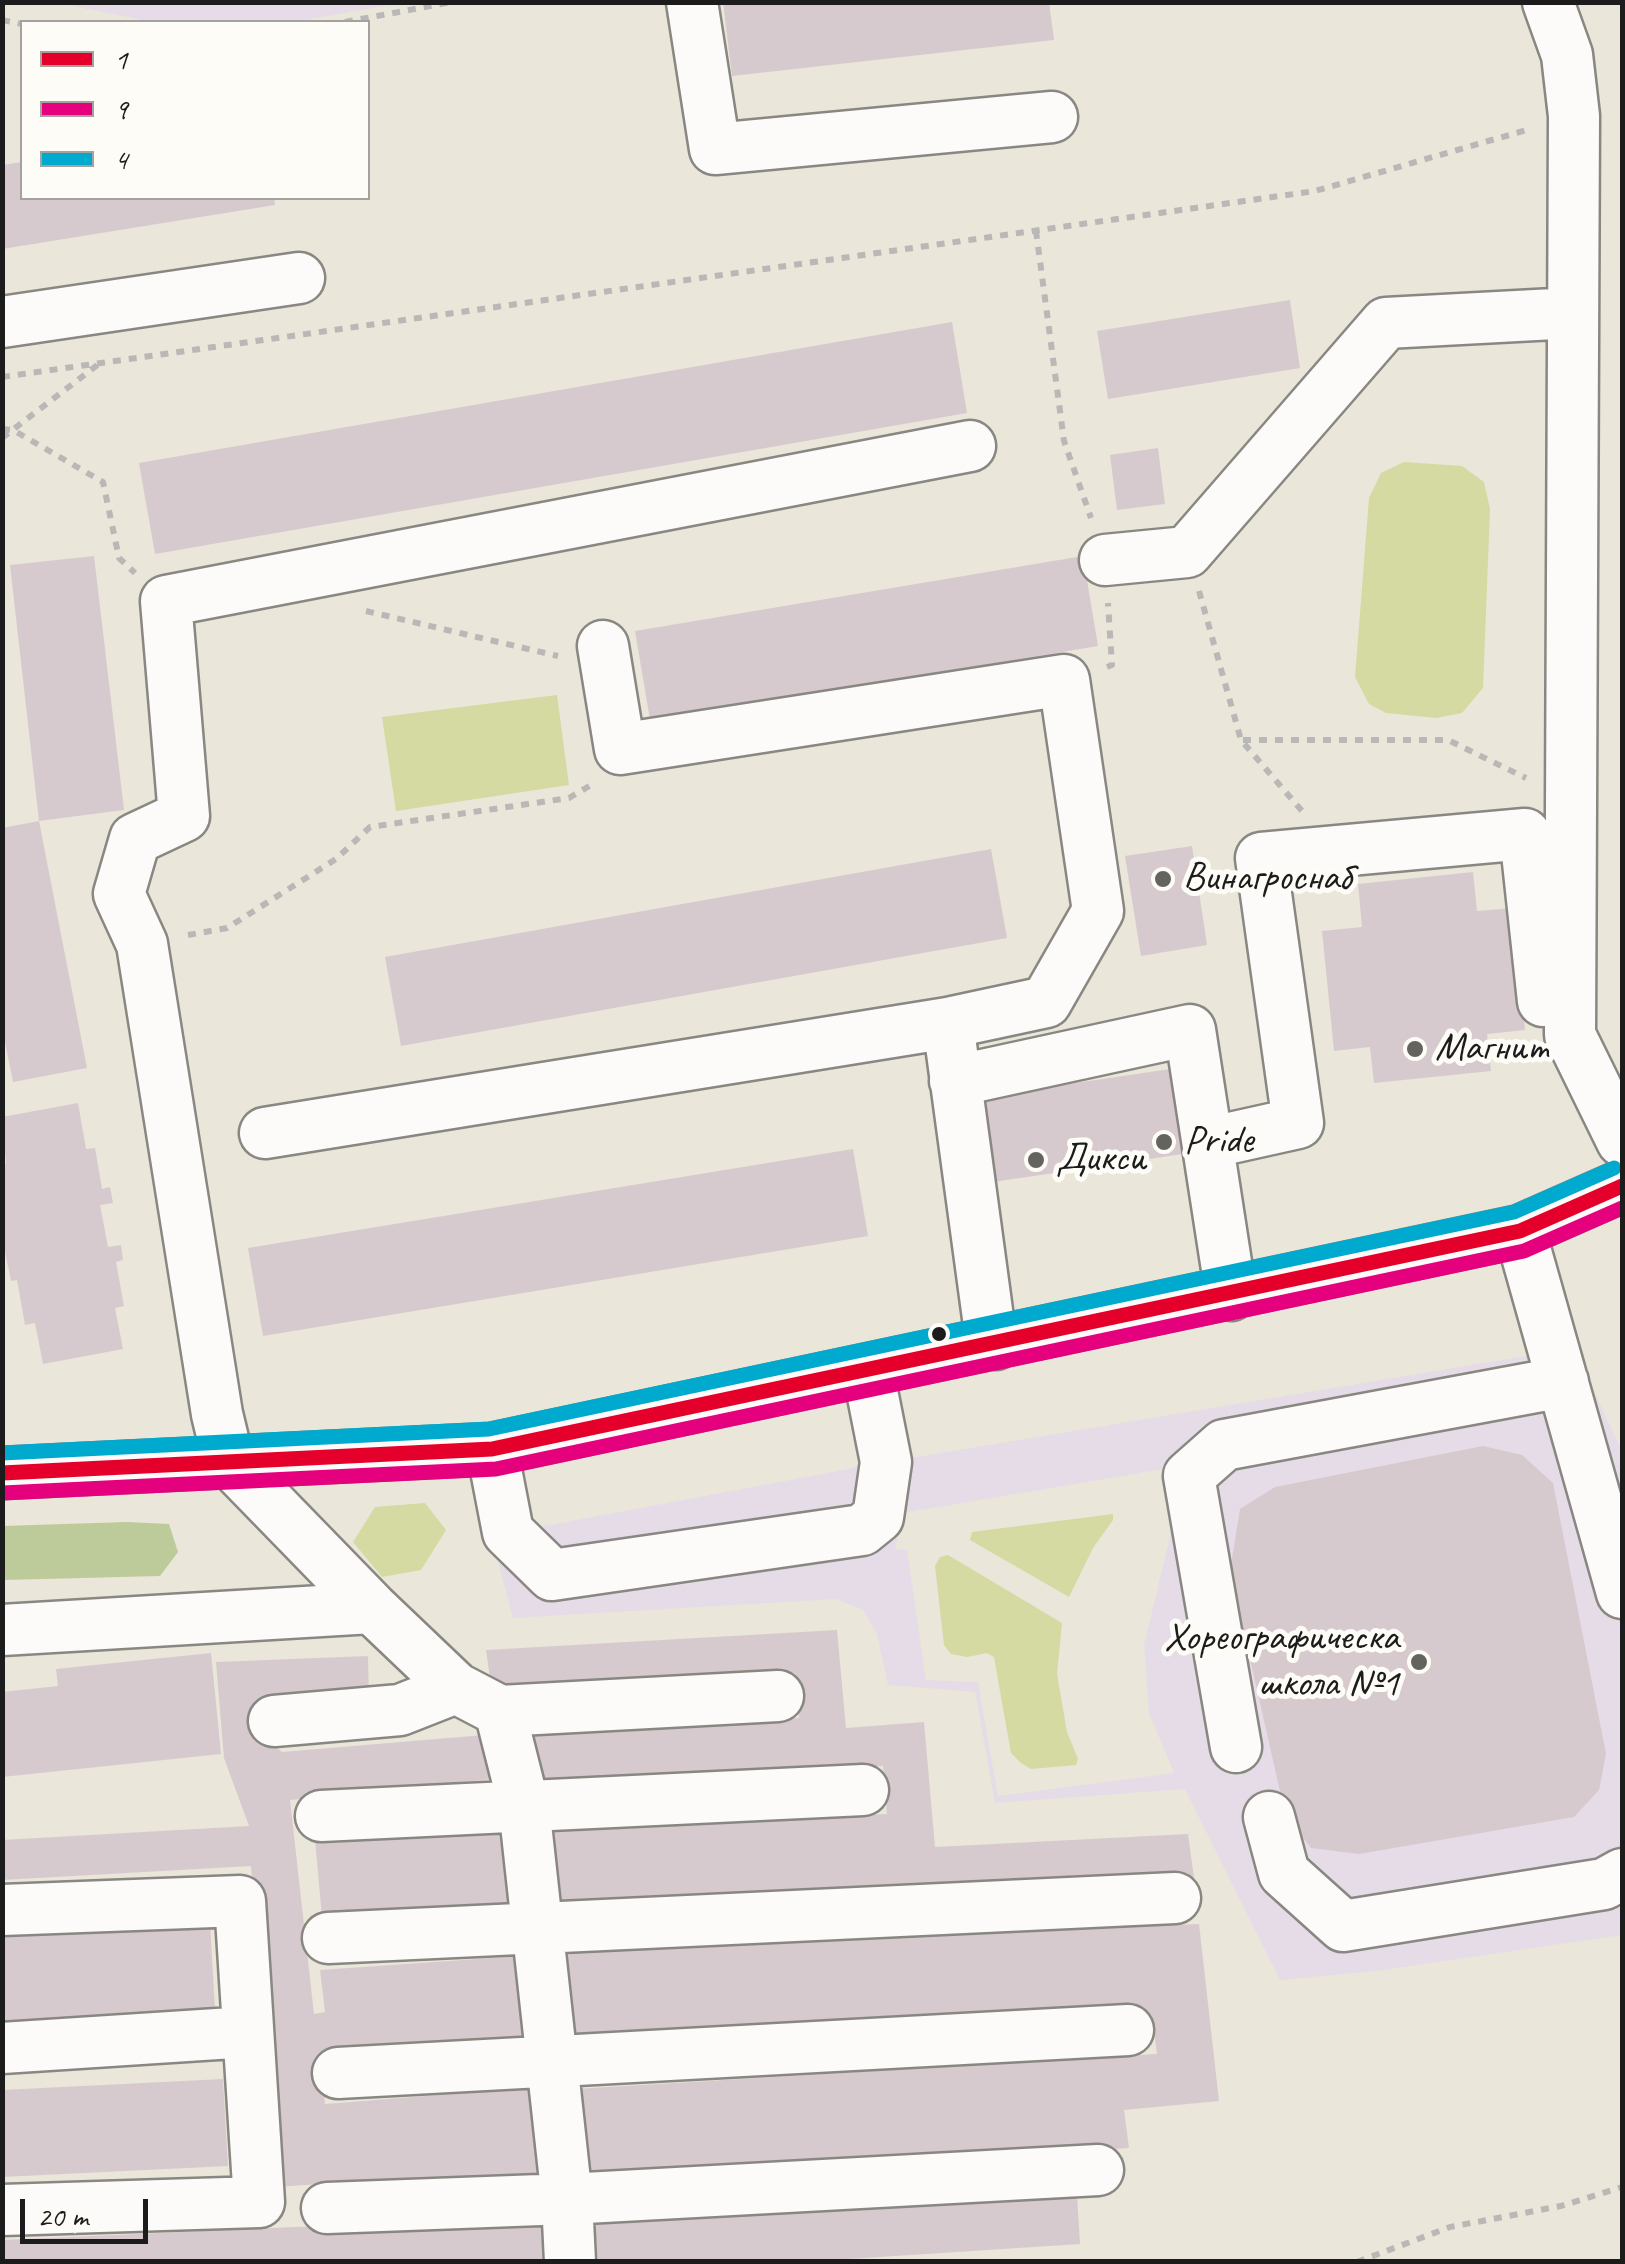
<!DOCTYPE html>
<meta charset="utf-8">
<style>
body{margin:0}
#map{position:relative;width:1625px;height:2264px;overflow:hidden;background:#eae6da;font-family:Caveat,sans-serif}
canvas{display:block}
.frame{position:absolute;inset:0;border:5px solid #1c1c1c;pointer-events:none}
.legend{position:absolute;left:20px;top:20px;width:350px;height:180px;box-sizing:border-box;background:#fdfcf7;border:2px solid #a3a29f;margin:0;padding:12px 18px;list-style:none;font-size:30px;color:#1c1c1c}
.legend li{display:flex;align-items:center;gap:20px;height:50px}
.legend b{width:50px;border:2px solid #a3a29f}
.scale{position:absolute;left:20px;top:2199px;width:128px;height:45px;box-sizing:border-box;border:5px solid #1c1c1c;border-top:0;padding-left:12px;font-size:30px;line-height:35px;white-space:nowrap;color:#1c1c1c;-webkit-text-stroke:8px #fdfcf7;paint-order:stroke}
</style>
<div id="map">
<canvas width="1625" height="2264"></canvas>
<div class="frame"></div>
<ul class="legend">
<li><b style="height:12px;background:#e4002b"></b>1</li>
<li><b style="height:12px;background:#e5007d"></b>9</li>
<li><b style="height:12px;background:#00a9ce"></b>4</li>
</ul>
<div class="scale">20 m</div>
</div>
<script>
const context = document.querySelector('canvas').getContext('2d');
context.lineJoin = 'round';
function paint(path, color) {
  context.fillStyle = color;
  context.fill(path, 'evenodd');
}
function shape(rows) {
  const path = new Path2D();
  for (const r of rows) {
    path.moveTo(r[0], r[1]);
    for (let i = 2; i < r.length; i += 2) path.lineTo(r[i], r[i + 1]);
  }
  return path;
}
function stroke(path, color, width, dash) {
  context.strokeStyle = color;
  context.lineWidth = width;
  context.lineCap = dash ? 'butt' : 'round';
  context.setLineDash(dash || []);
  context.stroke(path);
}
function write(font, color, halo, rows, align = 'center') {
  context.font = font + ' Caveat,sans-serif';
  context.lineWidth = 10;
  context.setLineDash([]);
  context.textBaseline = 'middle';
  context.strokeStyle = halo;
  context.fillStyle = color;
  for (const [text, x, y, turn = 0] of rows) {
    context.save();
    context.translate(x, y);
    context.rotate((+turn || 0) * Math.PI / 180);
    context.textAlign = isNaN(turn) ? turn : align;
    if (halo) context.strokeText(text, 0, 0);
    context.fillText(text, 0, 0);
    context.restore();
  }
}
paint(shape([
 [57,3,402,3,293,22,153,22],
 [1574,1348,1622,1451,1622,1935,1376,1971,1280,1980,1185,1789,995,1803,975,1692,888,1685,877,1634,863,1610,836,1599,513,1618,491,1536,886,1462],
 [1187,1465,1144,1645,1149,1713,1174,1773,998,1796,978,1682,926,1680,907,1549,895,1550,903,1513]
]), '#e6dce7');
paint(shape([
 [1404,462,1462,466,1484,482,1490,509,1483,688,1462,713,1436,718,1386,713,1369,704,1355,677,1369,498,1381,473],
 [557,695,569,785,396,811,382,717],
 [425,1503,446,1530,421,1570,382,1577,353,1542,375,1507],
 [1113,1514,1113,1520,1093,1548,1069,1597,970,1540,972,1532],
 [948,1555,1062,1623,1057,1674,1067,1732,1078,1759,1076,1765,1031,1769,1021,1763,1011,1753,994,1657,987,1653,967,1657,951,1654,944,1645,935,1566,940,1557]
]), '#d4daa2');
paint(shape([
 [127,1522,169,1524,178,1552,160,1576,3,1580,3,1526]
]), '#bdca9a');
paint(shape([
 [723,2,1049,2,1054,40,732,76],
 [22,162,22,198,274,198,275,205,2,249,2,165],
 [1290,300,1300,368,1108,399,1097,331],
 [952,322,967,413,155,554,139,463],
 [1158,448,1165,504,1117,510,1110,455],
 [94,556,124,810,39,821,10,565],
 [1083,556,1098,646,650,720,635,631],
 [39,821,87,1068,13,1082,2,1027,2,828],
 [1192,846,1207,945,1141,956,1125,856],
 [991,849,1007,938,401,1046,385,957],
 [1473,872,1477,911,1513,908,1525,1030,1487,1034,1491,1071,1374,1083,1370,1047,1334,1051,1322,931,1362,927,1358,884],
 [1170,1069,1183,1154,993,1182,981,1097],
 [78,1103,86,1149,95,1148,102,1189,110,1187,113,1203,100,1205,108,1247,121,1245,123,1260,116,1262,124,1306,115,1308,123,1349,43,1364,35,1323,25,1325,17,1280,11,1281,2,1237,2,1165,6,1164,2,1117],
 [853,1149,868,1236,263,1336,248,1248],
 [1483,1446,1522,1455,1553,1483,1606,1754,1599,1790,1574,1817,1359,1854,1311,1848,1285,1813,1230,1571,1240,1509,1275,1487],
 [837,1630,846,1728,924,1722,935,1847,1188,1834,1194,1878,558,1916,551,1831,887,1814,883,1766,538,1784,531,1734,799,1718,796,1674,492,1692,486,1650],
 [211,1653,221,1754,2,1777,2,1692,58,1686,56,1669],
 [368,1656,369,1699,262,1736,282,1752,484,1735,492,1779,290,1800,314,2014,325,2012,320,1970,520,1956,530,2041,320,2060,325,2104,539,2087,551,2173,321,2191,320,2184,276,2187,251,1866,2,1880,2,1840,249,1826,224,1758,216,1662],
 [498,1825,511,1913,323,1929,315,1839],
 [210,1923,215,2010,2,2021,2,1934],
 [1199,1924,1219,2101,1124,2110,1129,2148,584,2180,575,2089,1157,2054,1152,2016,575,2046,565,1952],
 [223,2079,228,2166,2,2177,2,2090],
 [1077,2194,1080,2244,803,2262,596,2262,594,2222],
 [549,2223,550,2262,2,2262,2,2240,317,2226,317,2233]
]), '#d7cace');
const minor = shape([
 [692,2,715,149,1052,117],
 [1548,2,1567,55,1574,116,1570,1035,1622,1141],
 [2,322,299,278],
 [970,446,166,601,184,816,135,839,119,894,142,944,217,1414,228,1460,372,1608,456,1688,500,1711,524,1806,567,2199,1098,2170],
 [1105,560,1187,552,1386,323,1573,313],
 [603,646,620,749,1064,680,1098,911,1046,1002,948,1023],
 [955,1081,1190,1030,1231,1295],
 [265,1133,948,1023,988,1318,996,1344],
 [1208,1143,1298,1123,1261,858,1525,834,1543,1001],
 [1520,1231,1622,1593],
 [492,1449,508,1532,552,1575,862,1530,878,1517,886,1462,868,1371],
 [2,1473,492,1449,1520,1231,1622,1186],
 [2,1630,372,1608],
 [500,1711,778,1696],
 [274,1721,400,1710,456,1688],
 [1236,1747,1189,1476,1224,1445,1563,1382],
 [321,1816,863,1790],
 [1269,1817,1284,1873,1343,1926,1604,1884,1622,1874],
 [2,1910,240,1901,259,2202,2,2210],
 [328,1938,1175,1898],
 [2,2048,248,2032],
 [338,2073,1128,2030],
 [327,2208,567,2199,570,2262]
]);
stroke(minor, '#898781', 55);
stroke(shape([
 [2,20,22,24],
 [345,22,452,2],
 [1036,231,1064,441,1091,518],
 [2,377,1315,191,1530,129],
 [2,429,13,430,103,482,119,558,135,573],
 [2,438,100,363],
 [1199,591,1241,740,1302,811],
 [366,611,558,656],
 [1107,667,1112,665,1108,603],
 [1243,740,1448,740,1526,778],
 [188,935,227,928,336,859,370,827,569,798,591,785],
 [1357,2262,1450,2227,1561,2206,1622,2187]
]), '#b9b8b6', 6, [8, 8]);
stroke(minor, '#fcfbf9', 50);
stroke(shape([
 [2,1473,492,1449,1520,1231,1622,1186]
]), '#e4002b', 15);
stroke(shape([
 [3,1493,496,1469,1524,1251,1622,1208]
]), '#e5007d', 15);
stroke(shape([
 [2,1453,489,1429,1514,1212,1614,1168]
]), '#00a9ce', 15);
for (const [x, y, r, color] of [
 [1163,879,10,"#64635e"],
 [1415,1049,10,"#64635e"],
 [1164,1142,10,"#64635e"],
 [1036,1160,10,"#64635e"],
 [939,1334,9,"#1c1c1c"],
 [1419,1662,10,"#64635e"]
]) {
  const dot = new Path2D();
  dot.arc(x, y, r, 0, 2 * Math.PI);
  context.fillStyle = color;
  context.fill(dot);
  stroke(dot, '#fdfcf7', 4);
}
write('40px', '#1c1c1c', '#fdfcf7', [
 ["Винагроснаб",1183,879],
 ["Магнит",1435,1049],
 ["Pride",1184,1142],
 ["Дикси",1056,1160],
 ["Хореографическа",1399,1639,"right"],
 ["школа №1",1399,1685,"right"]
], 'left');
</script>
